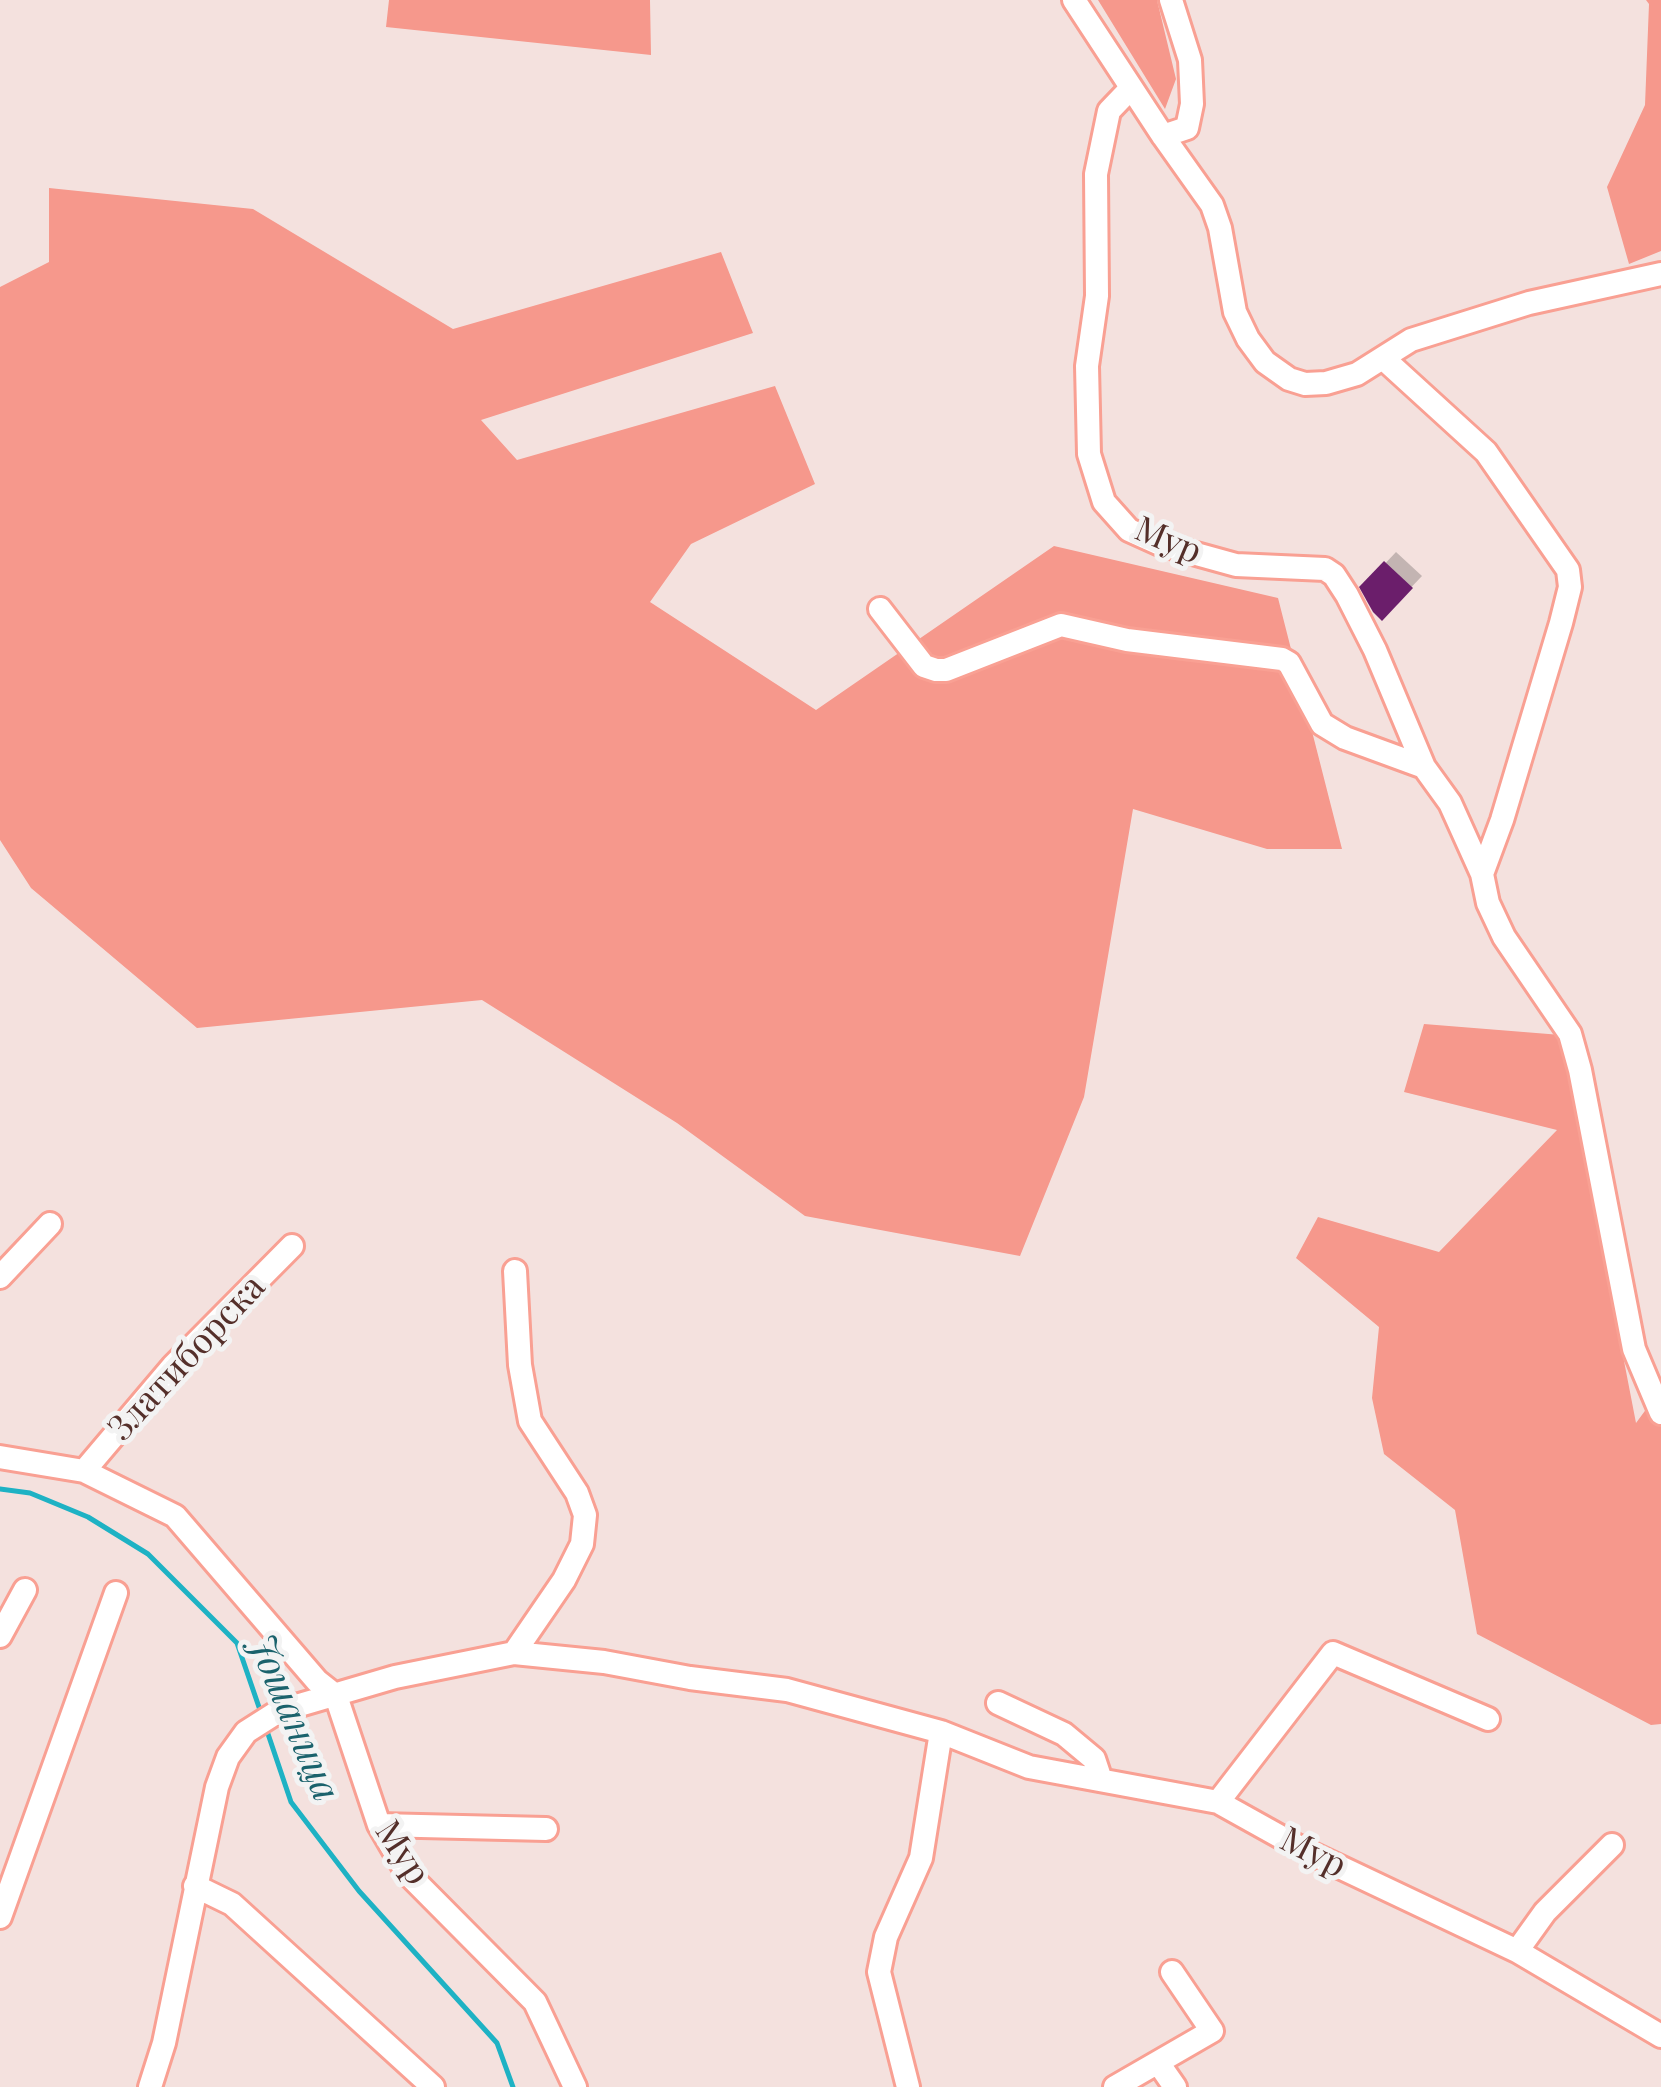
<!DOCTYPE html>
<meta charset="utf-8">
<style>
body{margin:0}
canvas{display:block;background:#f4e1de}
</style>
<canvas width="1661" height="2087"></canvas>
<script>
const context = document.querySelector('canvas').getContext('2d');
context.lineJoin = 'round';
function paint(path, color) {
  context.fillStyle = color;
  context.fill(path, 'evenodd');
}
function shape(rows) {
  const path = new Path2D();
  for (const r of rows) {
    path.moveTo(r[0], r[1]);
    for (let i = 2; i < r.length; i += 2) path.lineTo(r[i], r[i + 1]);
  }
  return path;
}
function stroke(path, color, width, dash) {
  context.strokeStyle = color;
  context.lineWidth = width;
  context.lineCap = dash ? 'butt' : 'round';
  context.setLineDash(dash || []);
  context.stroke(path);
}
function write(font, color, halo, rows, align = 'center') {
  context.font = font + ' "Playfair Display",serif';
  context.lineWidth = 10;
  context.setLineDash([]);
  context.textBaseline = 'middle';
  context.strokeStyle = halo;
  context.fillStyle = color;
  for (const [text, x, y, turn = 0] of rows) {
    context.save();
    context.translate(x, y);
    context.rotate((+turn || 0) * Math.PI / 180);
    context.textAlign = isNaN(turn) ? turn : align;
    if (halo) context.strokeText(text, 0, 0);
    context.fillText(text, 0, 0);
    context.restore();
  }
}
paint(shape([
 [389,0,650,0,651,55,386,27],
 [1098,0,1157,0,1176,79,1165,109],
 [1646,0,1661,0,1661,251,1629,264,1607,187,1645,105,1649,4],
 [49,188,253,209,453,329,721,252,753,333,481,420,517,460,775,386,815,484,691,544,650,602,816,710,1054,546,1278,598,1342,849,1267,849,1133,809,1084,1097,1020,1256,805,1216,677,1123,482,1000,197,1028,31,888,0,840,0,287,49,262],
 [1424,1024,1561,1035,1636,1423,1661,1389,1661,1724,1651,1725,1477,1634,1455,1510,1384,1454,1372,1398,1379,1327,1296,1258,1318,1217,1439,1252,1557,1130,1404,1092]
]), '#f6988c');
paint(shape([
 [1396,552,1422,576,1382,618,1363,587]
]), '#0003');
stroke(shape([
 [0,1489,30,1493,88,1517,148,1554,237,1643,261,1713],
 [266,1728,291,1802,359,1891,497,2043,513,2087]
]), '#1eb2c4', 5);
paint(shape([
 [1384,561,1413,588,1382,621,1373,612,1359,587]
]), '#6b1e6b');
const minor = shape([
 [1074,0,1163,136,1212,205,1220,228,1235,312,1248,339,1265,362,1289,379,1305,384,1326,383,1357,374,1411,340,1529,303,1661,274],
 [1131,88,1109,111,1096,174,1097,296,1087,366,1089,454,1104,502,1129,530,1160,544,1236,565,1325,569,1334,575,1347,595,1375,650,1424,767,1450,803,1482,874,1488,903,1504,937,1570,1034,1580,1070,1634,1349,1661,1413],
 [1163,136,1187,128,1192,104,1190,60,1171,0],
 [1384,359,1486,452,1568,570,1570,587,1561,623,1502,820,1482,874],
 [880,609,924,666,936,670,946,670,1061,625,1127,640,1282,659,1289,663,1322,724,1345,738,1424,767],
 [0,1277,50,1224],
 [0,1457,84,1471,175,1516,317,1681,336,1696],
 [84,1471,173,1366,292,1246],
 [0,1636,25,1590],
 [514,1653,564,1580,582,1544,585,1515,577,1493,530,1421,520,1365,515,1271],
 [336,1696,379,1825,407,1873,535,2002,575,2087],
 [998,1703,1064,1734,1094,1759,1101,1780],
 [1218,1802,1333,1653,1488,1719],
 [379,1825,546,1829],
 [195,1886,232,1904,433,2087],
 [0,1917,116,1593],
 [1517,1951,1545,1912,1612,1845],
 [1159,2064,1175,2087],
 [150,2087,164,2043,217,1787,228,1757,246,1732,279,1711,395,1677,514,1653,604,1662,690,1678,787,1690,941,1732,1029,1767,1218,1802,1306,1851,1517,1951,1661,2036],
 [908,2087,879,1972,886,1937,921,1858,941,1732],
 [1115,2087,1212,2031,1172,1972]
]);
stroke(minor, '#f9a093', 28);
stroke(minor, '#fff', 22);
write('35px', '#542f2a', '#f3f3f3', [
 ["Мур",1168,541,23],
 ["Златиборска",187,1358,-47],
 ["Мур",402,1853,57],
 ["Мур",1313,1853,27]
]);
write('italic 38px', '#1a626c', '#f3f3f3', [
 ["Јошаница",293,1718,67]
]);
</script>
